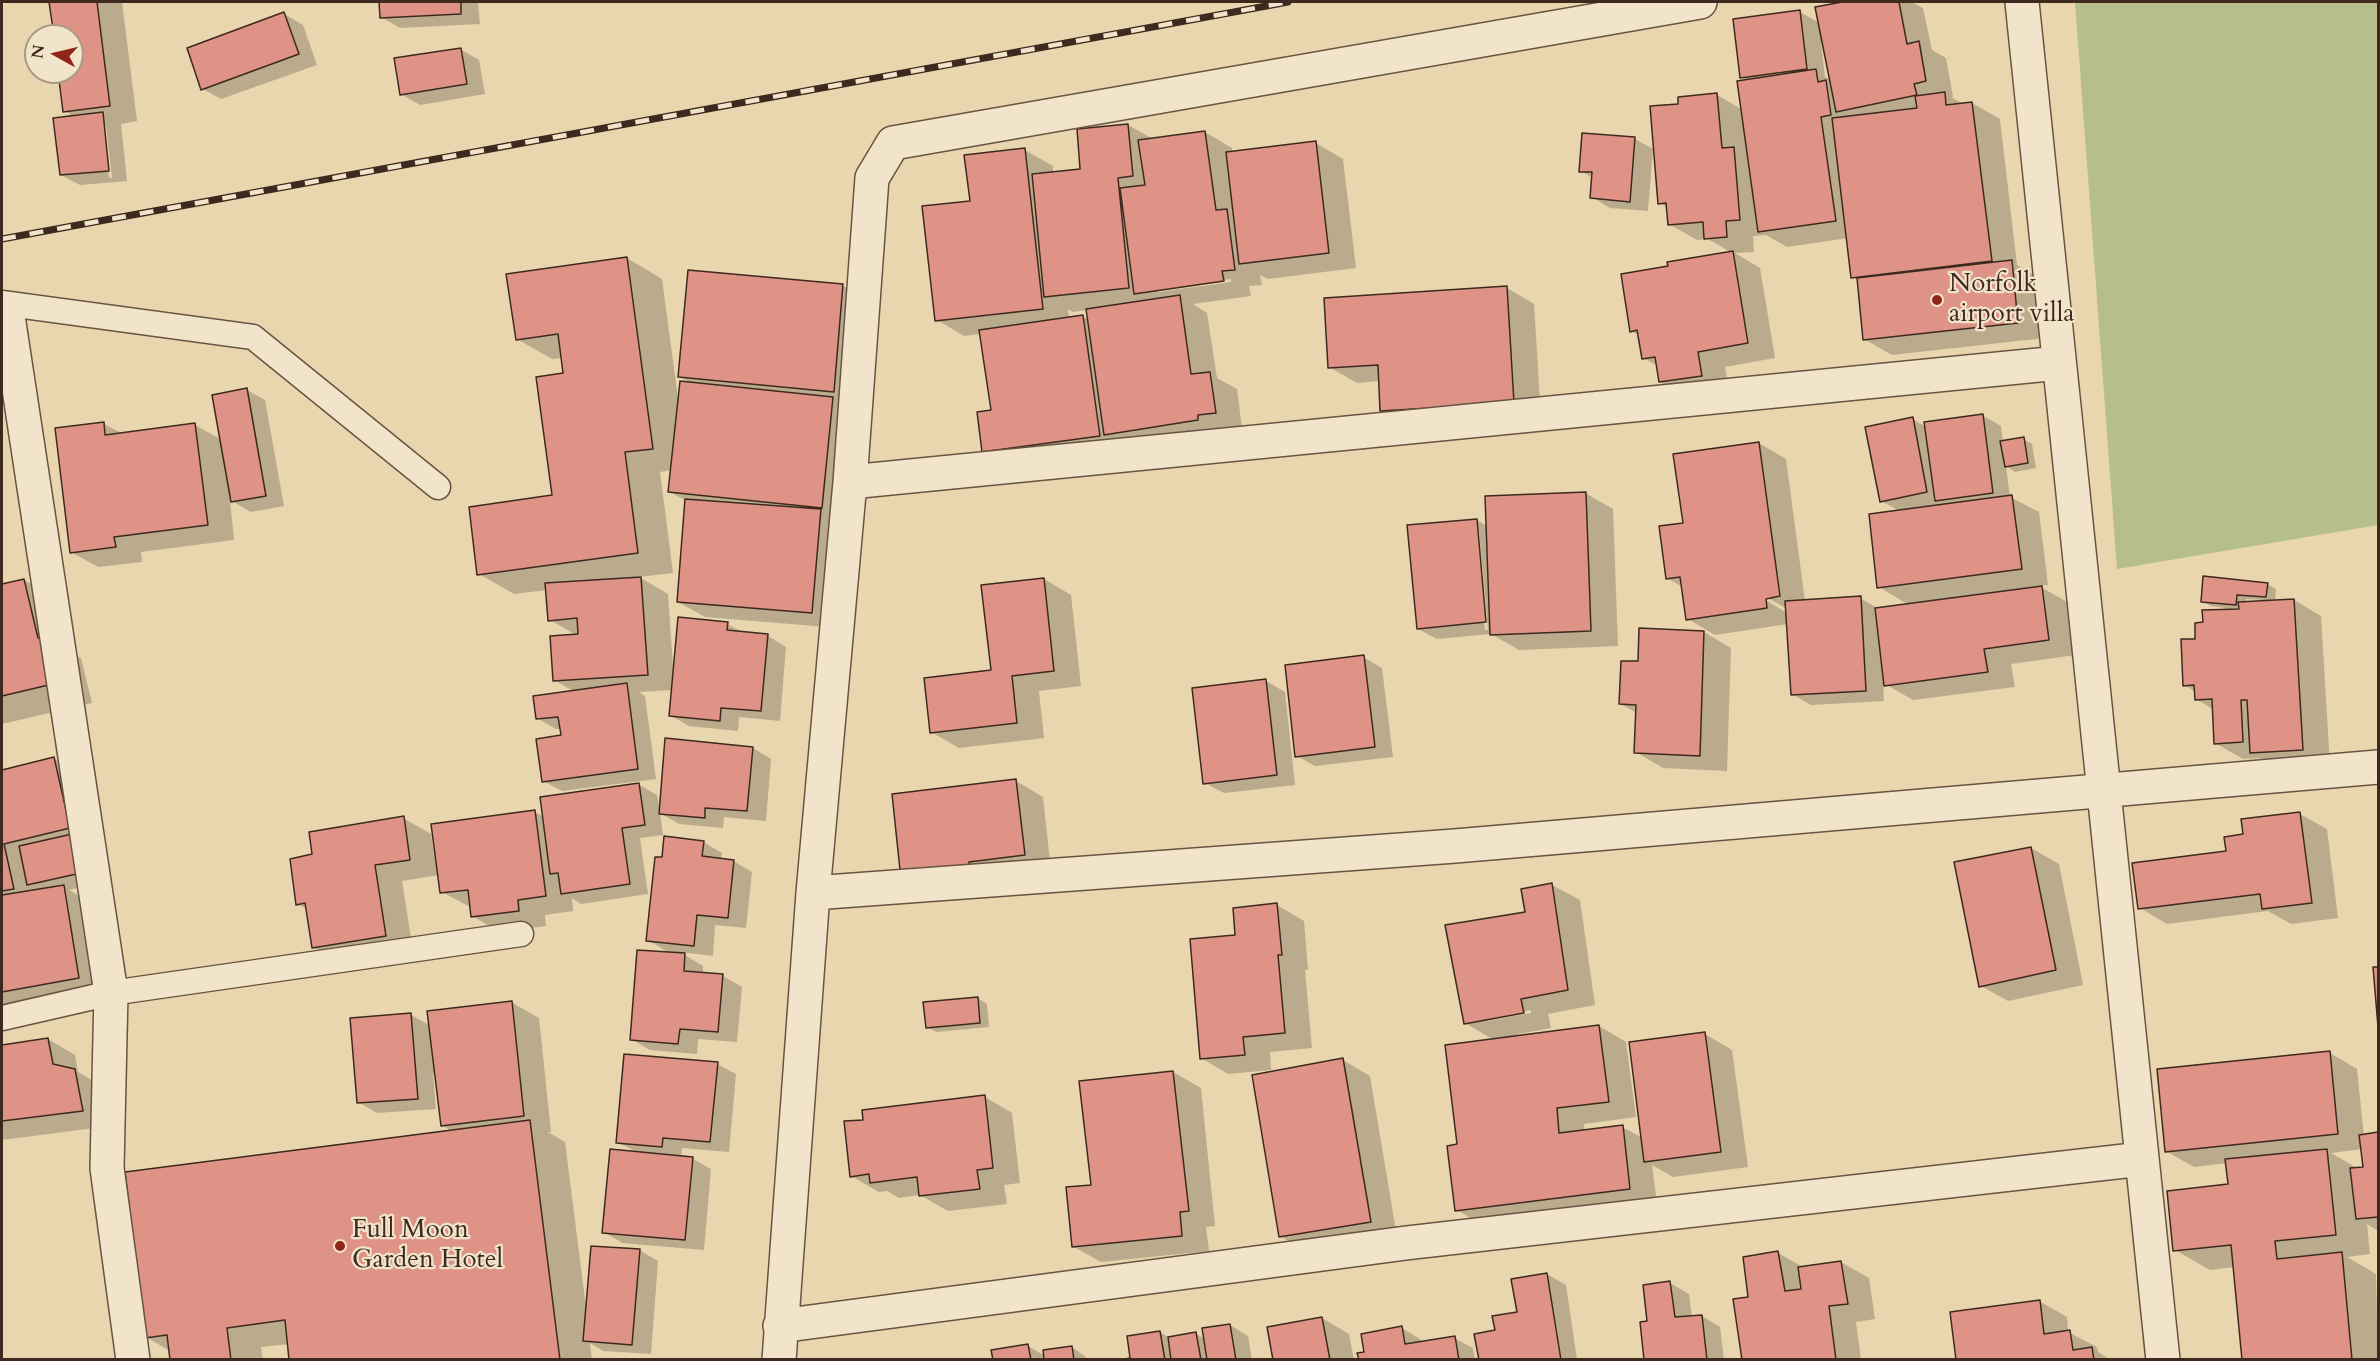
<!DOCTYPE html>
<style>
body{margin:0}
#map{position:relative;width:2380px;height:1361px;overflow:hidden;background:#e9d6af;font-family:Cardo,serif}
canvas{display:block}
.frame{position:absolute;inset:0;border:3px solid #3d291e;pointer-events:none}
.north{position:absolute;left:24px;top:24px;width:60px;height:60px;box-sizing:border-box;background:#f1e4cb;border:2px solid #a99986;border-radius:50%;rotate:278deg;font-size:16px;font-weight:700;line-height:24px;text-align:center;color:#3d291e}
.north::after{content:'';display:block;margin:auto;width:21px;height:27px;background:#8f2418;clip-path:polygon(50% 0,100% 100%,50% 72%,0 100%)}
</style>
<div id="map">
<canvas width="2380" height="1361"></canvas>
<div class="frame"></div>
<div class="north">N</div>
</div>
<script>
const context = document.querySelector('canvas').getContext('2d');
context.lineJoin = 'round';
function paint(path, color) {
  context.fillStyle = color;
  context.fill(path, 'evenodd');
}
function shape(rows) {
  const path = new Path2D();
  for (const r of rows) {
    path.moveTo(r[0], r[1]);
    for (let i = 2; i < r.length; i += 2) path.lineTo(r[i], r[i + 1]);
  }
  return path;
}
function stroke(path, color, width, dash) {
  context.strokeStyle = color;
  context.lineWidth = width;
  context.lineCap = dash ? 'butt' : 'round';
  context.setLineDash(dash || []);
  context.stroke(path);
}
function write(font, color, halo, rows, align = 'center') {
  context.font = font + ' Cardo,serif';
  context.lineWidth = 4.5;
  context.setLineDash([]);
  context.textBaseline = 'middle';
  context.strokeStyle = halo;
  context.fillStyle = color;
  for (const [text, x, y, turn = 0] of rows) {
    context.save();
    context.translate(x, y);
    context.rotate((+turn || 0) * Math.PI / 180);
    context.textAlign = isNaN(turn) ? turn : align;
    if (halo) context.strokeText(text, 0, 0);
    context.fillText(text, 0, 0);
    context.restore();
  }
}
paint(shape([
 [2075,2,2378,2,2378,525,2117,569]
]), '#b5be8c');
paint(shape([
 [51,2,122,2,137,121,121,124,127,181,80,185,61,175,74,117,65,111,60,72,72,72,72,36,55,36],
 [103,126,106,126,112,178,109,178],
 [380,2,478,2,480,24,400,28,381,17],
 [1850,2,1912,2,1923,8,1932,50,1946,58,1953,97,1951,97,1963,104,1972,103,2000,119,2017,265,2039,278,2045,338,1892,355,1864,339,1858,280,1853,277,1848,238,1787,247,1766,235,1753,236,1754,252,1735,253,1760,268,1775,358,1725,367,1729,391,1688,397,1660,382,1658,366,1643,358,1639,335,1631,331,1670,267,1732,253,1708,239,1697,240,1669,224,1668,208,1660,203,1680,105,1717,95,1743,110,1748,81,1742,77,1800,12,1820,23,1816,8],
 [1821,41,1823,41,1831,80,1825,77],
 [284,14,303,25,317,65,221,99,203,89],
 [460,49,479,60,485,94,420,105,401,94],
 [1128,125,1153,139,1205,132,1232,148,1233,153,1316,143,1343,159,1356,268,1268,279,1260,275,1262,285,1249,286,1251,296,1193,304,1207,313,1217,378,1237,389,1242,428,1011,466,983,451,993,411,981,334,964,336,937,320,972,202,1025,150,1053,166,1053,173,1082,170],
 [1231,279,1231,282,1158,292,1158,289],
 [1068,309,1073,312,1088,310,1089,320,1082,316,1069,318],
 [1635,139,1653,149,1648,211,1610,208,1592,197,1593,178,1581,171],
 [627,258,662,279,678,398,693,384,679,376,689,271,843,286,870,301,839,628,705,617,678,602,687,501,670,492,672,470,660,472,673,573,639,577,668,594,673,667,727,624,744,633,768,636,786,647,780,721,739,717,738,731,689,726,670,715,673,690,639,692,645,696,656,779,562,791,543,781,563,737,561,729,556,729,537,718,575,692,554,680,578,636,550,620,547,590,514,594,479,574,553,497,565,375,562,358,552,359,517,339],
 [1507,288,1534,304,1541,418,1409,426,1382,410,1380,381,1357,383,1329,367],
 [247,390,265,400,284,506,251,512,230,500,234,540,141,552,142,562,98,567,71,552,104,424,123,434,195,425,222,440],
 [1982,415,2001,426,2003,443,2023,439,2032,444,2036,468,2015,472,2006,466,2010,497,2039,512,2048,585,2039,586,2069,603,2076,655,2011,664,2015,687,1913,700,1883,683,1884,701,1811,705,1792,694,1788,624,1715,635,1688,619,1683,587,1668,579,1685,524,1759,443,1786,459,1805,601,1860,598,1879,609,1909,605,1879,587,1900,511,1881,501,1912,419,1926,427],
 [1761,594,1787,609,1787,613,1759,596],
 [1585,493,1613,509,1618,646,1519,650,1491,634,1437,639,1418,629,1477,520,1488,527],
 [1476,530,1479,530,1488,630,1485,630],
 [1044,579,1071,595,1081,686,1039,691,1044,738,959,748,931,732,992,671],
 [24,580,59,600,70,652,81,658,92,703,2,724,2,585],
 [2267,584,2276,589,2275,602,2294,600,2321,616,2330,765,2279,768,2260,758,2243,759,2215,743,2214,710,2196,699,2196,692,2184,685,2205,623,2236,610,2211,606,2202,601],
 [2246,599,2263,600,2263,602,2246,603],
 [1704,632,1731,648,1727,771,1663,768,1636,752,1637,713,1620,704,1639,663],
 [1363,657,1382,668,1393,757,1315,766,1297,756],
 [1266,681,1285,692,1295,785,1224,793,1205,783],
 [753,748,771,759,766,821,724,817,723,828,679,824,660,813,663,835,640,838,648,894,581,904,572,898,573,911,545,915,546,926,500,932,472,916,472,908,442,892,439,875,402,881,413,951,340,963,313,947,307,909,298,904,314,856,403,818,431,834,435,862,438,862,535,812,544,817,638,784,657,795,660,810],
 [54,759,89,779,108,881,69,890,91,902,106,994,2,1011,2,772],
 [1016,781,1043,797,1051,871,912,875,902,869],
 [2300,814,2327,829,2338,918,2291,924,2268,911,2167,924,2140,908,2227,852,2244,836],
 [703,842,722,853,721,860,733,861,752,872,746,928,715,925,713,956,680,952,703,966,703,974,723,976,742,987,737,1042,698,1039,697,1054,650,1050,631,1039,671,954,648,940,663,858],
 [2031,848,2059,864,2083,985,2008,1001,1981,986],
 [1552,885,1580,900,1595,1005,1548,1014,1551,1028,1518,1034,1519,1037,1599,1026,1626,1042,1636,1117,1584,1124,1585,1132,1622,1127,1643,1138,1705,1034,1732,1050,1748,1167,1673,1177,1652,1165,1657,1204,1484,1226,1457,1210,1459,1145,1494,1040,1465,1023,1527,914],
 [1531,1010,1531,1013,1487,1021,1487,1018],
 [1277,905,1304,921,1308,970,1305,970,1312,1048,1270,1052,1271,1070,1228,1074,1201,1058,1236,937],
 [2378,968,2378,1011,2375,969],
 [978,998,987,1004,989,1027,936,1032,927,1027],
 [511,1002,539,1018,551,1132,548,1132,565,1142,586,1307,639,1250,658,1261,651,1354,603,1351,590,1343,592,1360,291,1360,289,1344,261,1347,263,1360,172,1360,170,1351,146,1337,453,1132,442,1125,436,1073,433,1074,436,1109,377,1113,358,1102,411,1015,431,1026],
 [48,1039,75,1055,78,1072,102,1086,110,1126,2,1140,2,1046],
 [2330,1053,2357,1069,2364,1136,2378,1134,2378,1231,2367,1224,2370,1254,2347,1257,2376,1274,2378,1360,2244,1360,2235,1267,2210,1270,2175,1250,2229,1186,2227,1163,2194,1167,2166,1151],
 [2362,1149,2364,1168,2359,1169,2331,1153],
 [1343,1060,1370,1076,1397,1237,1308,1252,1280,1236],
 [717,1064,736,1074,729,1152,682,1148,681,1158,693,1159,711,1169,704,1250,622,1243,604,1232,638,1153,618,1142],
 [1173,1072,1201,1088,1215,1226,1206,1227,1209,1251,1101,1262,1074,1247,1092,1186,1081,1083],
 [985,1097,1012,1113,1020,1183,1004,1185,1007,1204,948,1211,920,1195,899,1198,887,1191,879,1192,851,1176,865,1121],
 [1778,1253,1803,1267,1841,1262,1869,1278,1875,1319,1856,1322,1861,1360,1743,1360],
 [1547,1274,1566,1285,1577,1360,1480,1360,1496,1332,1518,1313],
 [1670,1283,1689,1294,1692,1317,1702,1316,1720,1327,1724,1360,1646,1360,1649,1322],
 [2039,1301,2067,1317,2068,1332,2097,1347,2098,1352,2111,1360,1957,1360],
 [1322,1318,1349,1334,1354,1360,1275,1360],
 [1230,1325,1248,1336,1252,1360,1128,1360,1160,1332,1170,1338,1196,1334,1205,1339],
 [1402,1328,1420,1339,1421,1343,1454,1338,1473,1348,1475,1360,1360,1360],
 [1028,1346,1045,1356,1072,1347,1090,1360,994,1360]
]), '#0003');
const building = shape([
 [49,2,97,2,110,106,63,112,58,72,72,72,72,36,54,36,49,2],
 [379,2,461,2,461,14,380,18,379,2],
 [1842,2,1899,2,1907,44,1919,41,1926,81,1914,84,1917,95,1836,112,1815,7,1842,2],
 [1800,10,1807,69,1740,78,1733,19,1800,10],
 [284,12,299,54,201,90,187,48,284,12],
 [461,48,467,84,400,95,394,58,461,48],
 [1816,69,1818,82,1826,80,1831,115,1821,117,1836,221,1758,232,1737,81,1816,69],
 [1945,92,1946,105,1972,102,1992,261,1851,278,1832,118,1917,108,1915,96,1945,92],
 [1717,93,1722,148,1734,147,1740,220,1726,221,1727,237,1704,239,1703,222,1668,225,1666,203,1658,204,1650,106,1678,104,1678,97,1717,93],
 [103,112,109,171,60,175,53,118,103,112],
 [1128,124,1133,176,1118,178,1129,288,1044,297,1032,174,1080,169,1077,129,1128,124],
 [1205,131,1216,210,1227,209,1235,270,1222,271,1224,281,1134,294,1120,188,1145,185,1138,140,1205,131],
 [1582,133,1635,137,1630,202,1590,198,1592,172,1579,172,1582,133],
 [1316,141,1329,253,1239,264,1226,152,1316,141],
 [1025,148,1043,309,935,321,922,206,970,201,964,155,1025,148],
 [1733,251,1748,343,1698,352,1702,376,1659,382,1655,357,1642,359,1637,330,1630,332,1621,274,1668,266,1667,262,1733,251],
 [627,257,653,449,625,452,638,553,477,575,469,507,552,495,536,377,563,373,558,334,516,340,506,274,627,257],
 [2012,260,2018,323,1863,340,1857,278,2012,260],
 [688,270,843,284,834,392,678,377,688,270],
 [1507,286,1514,403,1380,411,1378,365,1328,368,1324,298,1507,286],
 [1180,295,1191,374,1210,372,1216,413,1198,415,1198,420,1104,435,1086,309,1180,295],
 [1083,315,1100,436,982,452,977,412,991,410,979,330,1083,315],
 [680,381,833,397,822,508,668,492,680,381],
 [247,388,266,496,231,502,212,395,247,388],
 [1983,414,1993,493,1935,501,1924,422,1983,414],
 [1913,417,1927,492,1880,502,1865,427,1913,417],
 [104,422,105,435,195,423,208,525,114,537,116,547,70,553,55,428,104,422],
 [2024,437,2028,463,2005,467,2000,441,2024,437],
 [1759,442,1780,596,1766,599,1767,608,1686,620,1680,577,1666,579,1659,526,1683,523,1673,454,1759,442],
 [1586,492,1591,631,1490,635,1485,496,1586,492],
 [2012,495,2022,569,1877,588,1869,514,2012,495],
 [685,499,821,509,812,613,677,602,685,499],
 [1477,519,1486,622,1417,629,1407,525,1477,519],
 [2203,576,2268,583,2266,597,2237,595,2236,605,2201,602,2203,576],
 [641,577,648,675,553,681,550,636,578,634,577,618,548,621,545,583,641,577],
 [1044,578,1054,671,1012,676,1017,723,930,733,924,678,991,670,981,585,1044,578],
 [24,579,38,638,46,636,57,683,2,696,2,584,24,579],
 [2042,586,2049,640,1984,649,1988,672,1884,686,1875,608,2042,586],
 [1861,596,1866,691,1791,695,1785,601,1861,596],
 [2294,599,2303,750,2250,753,2247,700,2241,700,2243,742,2214,744,2212,699,2195,700,2194,685,2183,686,2181,639,2195,639,2195,623,2203,622,2202,610,2239,609,2238,602,2294,599],
 [678,617,728,622,727,630,768,634,761,711,721,708,720,721,669,716,678,617],
 [1639,628,1704,631,1700,756,1634,753,1636,705,1619,704,1621,661,1638,661,1639,628],
 [1364,655,1375,747,1295,757,1285,665,1364,655],
 [1266,679,1277,775,1203,784,1192,688,1266,679],
 [627,683,638,769,542,782,536,739,561,735,558,717,536,719,533,696,627,683],
 [665,738,753,747,747,811,705,808,705,818,659,814,665,738],
 [54,757,70,828,4,844,14,889,2,891,2,770,54,757],
 [1016,779,1025,855,969,862,970,874,911,881,909,869,900,870,892,794,1016,779],
 [639,783,645,825,622,828,630,884,561,894,558,873,550,874,540,797,639,783],
 [535,810,546,896,518,900,519,911,471,917,468,890,440,893,431,824,535,810],
 [2300,812,2312,903,2262,909,2260,894,2138,909,2132,863,2226,851,2224,837,2243,834,2241,819,2300,812],
 [404,816,410,860,375,865,386,936,312,948,305,903,296,905,290,859,312,854,309,832,404,816],
 [81,832,90,871,27,885,19,846,81,832],
 [664,836,704,841,702,856,734,860,728,918,697,915,694,946,646,941,655,857,662,857,664,836],
 [2031,847,2056,970,1979,987,1954,862,2031,847],
 [1552,883,1568,990,1521,999,1524,1013,1464,1024,1445,925,1525,912,1521,889,1552,883],
 [64,885,79,978,2,992,2,895,64,885],
 [1277,903,1282,955,1278,955,1285,1033,1243,1037,1245,1055,1200,1059,1190,939,1235,935,1233,908,1277,903],
 [637,950,685,953,684,971,723,974,718,1032,680,1029,678,1044,630,1040,637,950],
 [2373,967,2378,967,2378,1027,2373,967],
 [978,997,980,1023,926,1028,923,1002,978,997],
 [512,1001,524,1116,441,1126,427,1011,512,1001],
 [411,1013,418,1099,357,1103,350,1018,411,1013],
 [1599,1025,1609,1102,1557,1108,1559,1133,1623,1125,1630,1189,1455,1211,1447,1146,1457,1144,1445,1045,1599,1025],
 [1705,1032,1721,1152,1644,1162,1629,1042,1705,1032],
 [48,1038,53,1064,75,1069,83,1111,2,1121,2,1045,48,1038],
 [2330,1051,2338,1134,2165,1152,2157,1069,2330,1051],
 [624,1054,718,1062,710,1142,663,1138,662,1147,616,1143,624,1054],
 [1343,1058,1371,1222,1279,1237,1252,1075,1343,1058],
 [1173,1071,1189,1211,1180,1212,1182,1236,1072,1247,1066,1187,1091,1185,1079,1081,1173,1071],
 [985,1095,993,1168,977,1170,980,1189,919,1196,917,1177,870,1183,869,1174,850,1177,844,1121,863,1120,862,1110,985,1095],
 [530,1120,560,1360,289,1360,285,1320,227,1328,231,1360,170,1360,167,1335,145,1338,125,1172,530,1120],
 [2378,1132,2378,1217,2356,1219,2350,1168,2363,1167,2359,1135,2378,1132],
 [610,1149,693,1157,685,1240,602,1233,610,1149],
 [2327,1149,2336,1235,2275,1241,2277,1259,2342,1252,2352,1360,2242,1360,2231,1245,2173,1251,2167,1191,2228,1184,2225,1159,2327,1149],
 [591,1246,640,1249,632,1345,583,1341,591,1246],
 [1778,1251,1785,1291,1801,1289,1798,1267,1841,1261,1848,1304,1829,1306,1836,1360,1742,1360,1733,1299,1748,1297,1743,1257,1778,1251],
 [1547,1273,1561,1360,1479,1360,1474,1334,1495,1330,1492,1316,1517,1312,1511,1279,1547,1273],
 [1670,1281,1675,1317,1702,1315,1707,1360,1644,1360,1640,1322,1647,1321,1643,1285,1670,1281],
 [2040,1300,2044,1334,2070,1330,2073,1350,2092,1347,2094,1360,1956,1360,1950,1312,2040,1300],
 [1322,1317,1330,1360,1273,1360,1267,1327,1322,1317],
 [1230,1324,1236,1360,1207,1360,1202,1328,1230,1324],
 [1402,1326,1405,1344,1455,1336,1459,1360,1359,1360,1357,1353,1364,1352,1361,1334,1402,1326],
 [1160,1331,1165,1360,1119,1360,1130,1358,1127,1336,1160,1331],
 [1196,1332,1201,1360,1171,1360,1168,1337,1196,1332],
 [1028,1344,1031,1360,993,1360,991,1350,1028,1344],
 [1072,1346,1074,1360,1044,1360,1043,1350,1072,1346]
]);
paint(building, '#de9386');
stroke(building, '#3d291e', 1.5);
const service = shape([
 [2,303,253,337,438,487],
 [2,1018,111,993,521,934]
]);
const minor = shape([
 [2022,2,2163,1360],
 [2,317,9,323,111,993,107,1168,133,1360],
 [850,482,2059,363],
 [813,893,1455,846,2378,767],
 [780,1326,1406,1243,2142,1159],
 [779,1360,813,893,850,482,872,178,893,143,1700,2]
]);
stroke(service, '#685442', 27);
stroke(minor, '#685442', 36);
stroke(service, '#f1e4cb', 24);
stroke(minor, '#f1e4cb', 33);
const rail = shape([
 [2,239,1288,2]
]);
stroke(rail, '#3d291e', 7);
stroke(rail, '#f1e4cb', 4.5, [14]);
for (const [x, y, r, color] of [
 [1937,300,6,"#8f2418"],
 [340,1246,6,"#8f2418"]
]) {
  const dot = new Path2D();
  dot.arc(x, y, r, 0, 2 * Math.PI);
  context.fillStyle = color;
  context.fill(dot);
  stroke(dot, '#f1e4cb', 2);
}
write('26px', '#3d291e', '#f1e4cb', [
 ["Norfolk",1949,285],
 ["airport villa",1949,315],
 ["Full Moon",352,1231],
 ["Garden Hotel",352,1261]
], 'left');
</script>
